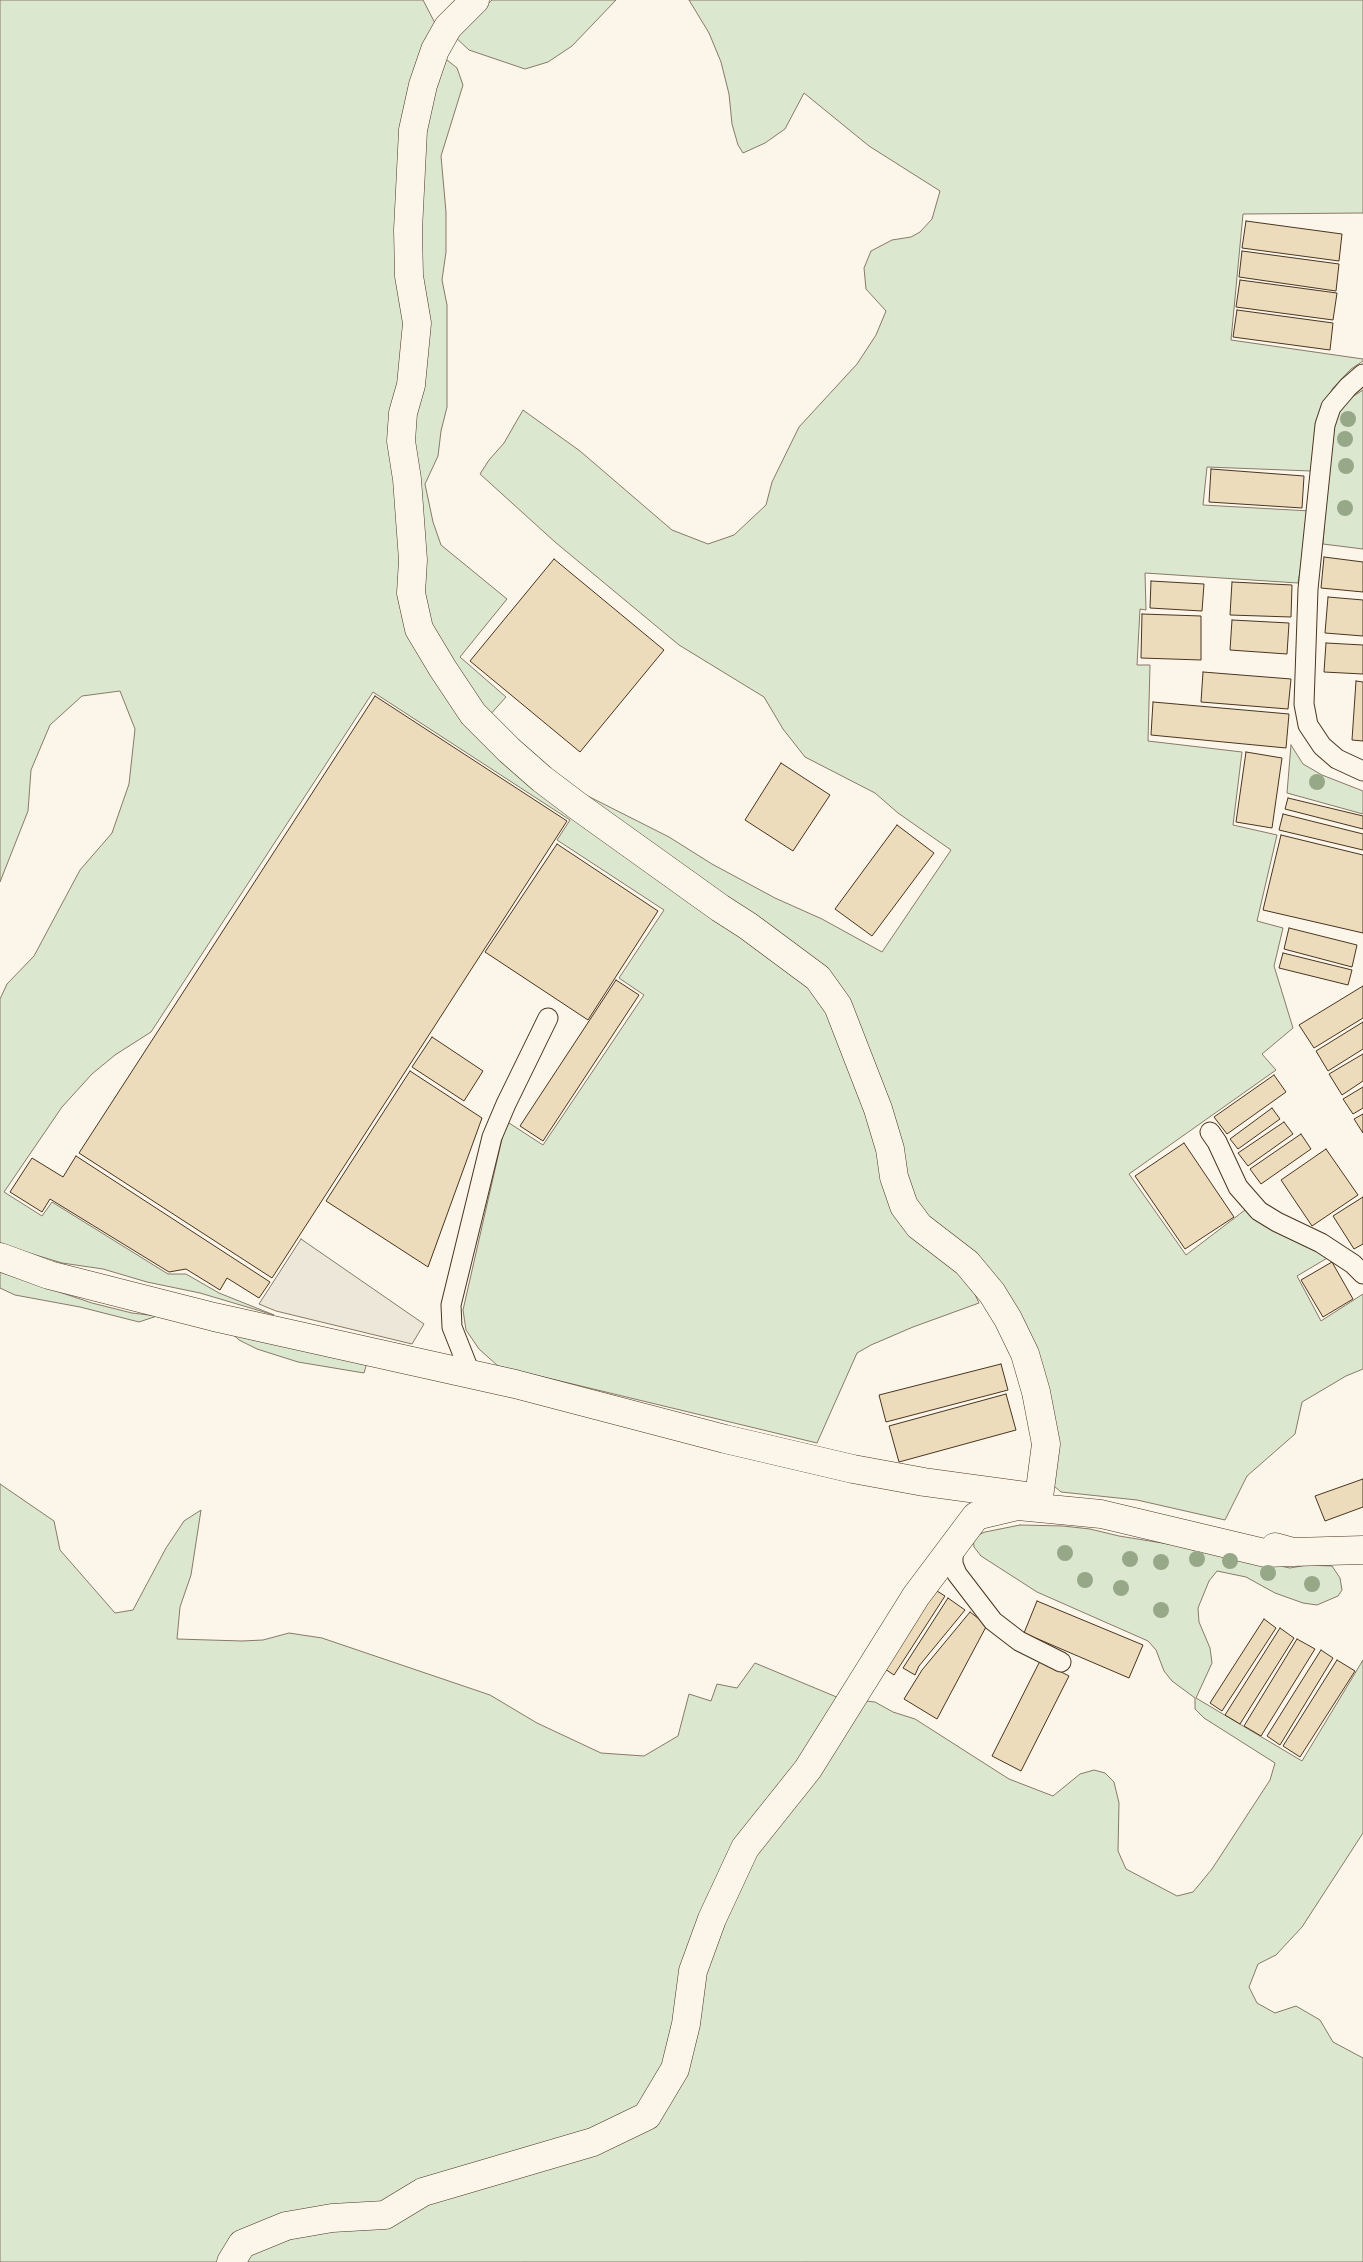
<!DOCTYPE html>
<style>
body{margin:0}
canvas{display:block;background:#fbf6e9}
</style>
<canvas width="1363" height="2262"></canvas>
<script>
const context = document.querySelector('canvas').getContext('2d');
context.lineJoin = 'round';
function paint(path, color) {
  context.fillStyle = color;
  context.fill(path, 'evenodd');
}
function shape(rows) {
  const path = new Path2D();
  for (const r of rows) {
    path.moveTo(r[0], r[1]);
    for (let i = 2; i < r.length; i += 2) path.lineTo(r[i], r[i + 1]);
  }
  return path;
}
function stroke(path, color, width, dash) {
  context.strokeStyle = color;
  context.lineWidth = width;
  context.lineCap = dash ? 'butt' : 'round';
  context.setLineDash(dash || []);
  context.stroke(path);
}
const green = shape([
 [0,0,423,0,436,25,430,43,410,321,406,558,466,714,812,981,935,1248,972,1288,979,1303,913,1327,871,1345,857,1353,817,1443,498,1366,479,1349,466,1330,463,1310,506,1121,543,1145,644,995,619,978,664,910,557,840,570,820,373,692,151,1032,115,1055,92,1074,62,1107,4,1192,42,1216,52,1202,168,1274,186,1274,219,1293,274,1315,200,1293,147,1282,103,1269,62,1263,0,1244,0,999,7,984,34,956,80,870,112,833,129,784,135,729,120,691,82,696,50,725,31,770,28,811,0,882,0,0],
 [492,0,616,0,572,46,548,62,525,69,469,50,453,35,492,0],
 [689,0,1363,0,1363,213,1243,214,1231,340,1363,359,1363,361,1351,369,1333,388,1325,402,1311,471,1207,467,1203,505,1310,511,1298,583,1145,573,1146,610,1140,609,1137,665,1150,665,1148,741,1242,752,1233,825,1277,835,1257,921,1283,928,1274,966,1293,1028,1262,1054,1276,1070,1129,1174,1186,1255,1245,1210,1257,1220,1329,1257,1297,1276,1321,1321,1363,1294,1363,1369,1346,1376,1302,1402,1295,1434,1247,1476,1225,1520,1137,1500,1061,1492,1054,1486,1033,1350,910,1203,849,1009,570,787,669,837,712,864,775,898,822,919,882,952,951,850,898,813,875,793,805,757,783,729,764,697,679,645,555,542,480,474,489,460,504,443,523,410,580,451,672,530,708,544,734,535,766,505,772,482,799,427,857,364,876,335,886,311,866,289,864,268,871,251,892,240,911,237,920,232,932,219,940,191,869,146,804,93,785,129,765,143,743,153,738,145,732,124,729,94,721,62,709,33,689,0],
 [441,55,457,68,463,85,441,156,446,212,446,252,442,280,447,305,447,407,441,431,438,456,425,484,433,522,441,545,507,599,460,657,506,697,488,717,426,628,412,417,416,180,441,55],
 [1363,390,1363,549,1323,544,1331,423,1346,401,1363,390],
 [1291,745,1303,764,1322,775,1363,791,1363,814,1287,793,1291,745],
 [0,1272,92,1303,132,1313,157,1316,139,1322,80,1307,15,1295,0,1288,0,1272],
 [229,1331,367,1363,364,1373,298,1362,257,1349,239,1340,229,1331],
 [0,1484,54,1521,60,1550,115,1613,133,1610,166,1548,184,1521,201,1510,191,1575,180,1607,177,1639,242,1641,263,1640,289,1633,322,1638,490,1695,537,1723,601,1753,644,1756,678,1736,689,1694,711,1701,717,1684,737,1688,755,1663,839,1698,801,1759,739,1844,669,2064,641,2110,386,2207,223,2262,0,2262,0,1484],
 [1020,1525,1063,1526,1090,1529,1119,1536,1193,1548,1290,1568,1307,1565,1332,1566,1340,1578,1342,1590,1338,1596,1317,1605,1303,1603,1275,1593,1246,1577,1217,1571,1209,1581,1198,1608,1199,1622,1210,1648,1212,1663,1196,1698,1302,1761,1363,1660,1363,1833,1302,1927,1276,1955,1258,1964,1249,1987,1257,2003,1275,2013,1296,2006,1320,2020,1333,2042,1363,2058,1363,2262,240,2262,247,2250,426,2201,652,2126,699,1977,751,1855,857,1700,875,1702,893,1712,915,1719,1009,1779,1053,1796,1080,1774,1094,1770,1105,1773,1114,1782,1119,1803,1118,1851,1126,1869,1177,1896,1193,1892,1212,1869,1270,1780,1275,1763,1204,1718,1195,1709,1195,1698,1172,1681,1164,1671,1156,1650,1148,1641,1037,1592,981,1556,974,1547,973,1537,985,1532,1020,1525]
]);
paint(green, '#dce7d0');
stroke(green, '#887966', 1);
const parking = shape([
 [301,1239,424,1324,412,1344,276,1311,259,1304,301,1239]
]);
paint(parking, '#ede7d9');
stroke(parking, '#887966', 1);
const building = shape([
 [1246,221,1342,234,1339,261,1242,248,1246,221],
 [1242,251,1339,264,1336,291,1239,277,1242,251],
 [1240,280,1337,293,1333,320,1236,307,1240,280],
 [1237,310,1333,323,1330,350,1233,337,1237,310],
 [1211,469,1304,476,1302,508,1209,502,1211,469],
 [1324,557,1363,562,1363,592,1321,588,1324,557],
 [554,559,664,650,580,752,470,661,554,559],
 [1151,581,1204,584,1202,611,1150,608,1151,581],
 [1232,582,1292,585,1291,617,1230,615,1232,582],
 [1328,597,1363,600,1363,636,1325,633,1328,597],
 [1142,614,1201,616,1201,660,1141,658,1142,614],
 [1232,620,1289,623,1287,654,1230,650,1232,620],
 [1326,643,1363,645,1363,674,1324,672,1326,643],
 [1203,672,1291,679,1288,709,1201,702,1203,672],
 [1356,681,1363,682,1363,741,1352,740,1356,681],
 [375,696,567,821,272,1278,79,1153,375,696],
 [1153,702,1289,714,1286,748,1151,735,1153,702],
 [1246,752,1282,758,1272,828,1236,822,1246,752],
 [781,763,830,795,793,851,745,820,781,763],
 [1288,798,1363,816,1363,829,1285,809,1288,798],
 [1283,814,1363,834,1363,850,1279,830,1283,814],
 [897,825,934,853,872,936,835,909,897,825],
 [1281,835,1363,855,1363,933,1263,910,1281,835],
 [557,844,658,911,588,1020,485,952,557,844],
 [1289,928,1357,945,1352,967,1284,949,1289,928],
 [1283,953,1352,970,1348,985,1279,968,1283,953],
 [616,980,639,995,543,1141,520,1126,616,980],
 [1363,986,1363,1018,1314,1048,1299,1025,1363,986],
 [1363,1022,1363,1049,1328,1071,1316,1051,1363,1022],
 [432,1037,483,1071,464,1101,412,1067,432,1037],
 [1363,1054,1363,1081,1342,1095,1329,1074,1363,1054],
 [410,1071,482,1118,428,1267,326,1201,410,1071],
 [1274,1075,1286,1092,1227,1134,1214,1117,1274,1075],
 [1363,1087,1363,1108,1353,1114,1343,1099,1363,1087],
 [1272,1108,1280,1119,1238,1149,1230,1139,1272,1108],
 [1363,1114,1363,1133,1354,1119,1363,1114],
 [1284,1122,1293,1134,1248,1166,1238,1153,1284,1122],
 [1301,1134,1311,1149,1261,1184,1250,1169,1301,1134],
 [1184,1143,1234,1217,1185,1249,1135,1176,1184,1143],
 [1326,1149,1358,1195,1312,1226,1281,1180,1326,1149],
 [76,1156,270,1282,259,1298,227,1278,220,1290,186,1269,169,1272,50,1199,42,1212,10,1192,32,1158,63,1177,76,1156],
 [1363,1197,1363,1244,1354,1249,1333,1216,1363,1197],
 [1332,1262,1353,1299,1323,1317,1301,1280,1332,1262],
 [1001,1364,1008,1390,886,1422,879,1395,1001,1364],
 [1006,1394,1016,1430,899,1462,889,1426,1006,1394],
 [1363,1479,1363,1507,1325,1521,1315,1496,1363,1479],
 [929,1586,945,1596,894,1675,879,1665,929,1586],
 [948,1598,965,1610,919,1666,915,1675,903,1668,948,1598],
 [1037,1601,1143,1645,1129,1678,1024,1633,1037,1601],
 [970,1612,987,1625,937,1719,904,1699,922,1670,970,1612],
 [1264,1619,1276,1628,1222,1711,1210,1703,1264,1619],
 [1280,1628,1294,1638,1240,1724,1225,1715,1280,1628],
 [1297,1639,1315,1649,1261,1736,1244,1726,1297,1639],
 [1321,1650,1333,1658,1280,1745,1267,1736,1321,1650],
 [1337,1660,1355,1671,1300,1757,1283,1746,1337,1660],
 [1040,1661,1069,1676,1021,1771,992,1756,1040,1661]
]);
paint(building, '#ecdcbc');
stroke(building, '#4a3520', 1);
const service = shape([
 [1363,374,1348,387,1331,407,1325,425,1308,589,1304,704,1308,725,1322,746,1337,759,1363,771],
 [1210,1132,1217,1142,1238,1187,1259,1211,1277,1222,1321,1243,1353,1264,1363,1274],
 [471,1375,452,1327,451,1305,492,1137,506,1104,548,1018],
 [957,1544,953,1556,953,1564,957,1574,993,1621,1019,1641,1061,1662]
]);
const minor = shape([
 [475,0,448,27,435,50,423,85,413,130,408,230,409,276,417,323,411,385,403,413,401,441,407,479,413,560,411,593,419,629,443,669,473,714,509,750,542,779,579,807,720,908,748,926,818,978,838,1006,878,1109,890,1149,894,1177,904,1206,919,1226,967,1263,992,1293,1008,1319,1025,1354,1036,1392,1046,1444,1039,1497],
 [0,1257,49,1275,214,1317,515,1384,725,1439,853,1469,924,1482,1027,1496],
 [1275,1547,1293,1552,1363,1550],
 [231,2262,242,2244,286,2226,332,2218,385,2215,423,2192,593,2142,647,2116,675,2069,686,2024,693,1971,712,1919,745,1848,808,1769,916,1596,976,1516,1018,1506,1101,1514,1265,1553,1293,1552]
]);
stroke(service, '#4a3520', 21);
stroke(minor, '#4a3520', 29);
stroke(service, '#fbf6e9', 19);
stroke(minor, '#fbf6e9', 28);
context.fillStyle = '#96a887';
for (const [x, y] of [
 [1348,419],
 [1345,439],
 [1346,466],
 [1345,508],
 [1317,782],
 [1065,1553],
 [1130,1559],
 [1197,1559],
 [1230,1561],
 [1161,1562],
 [1268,1573],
 [1085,1580],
 [1312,1584],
 [1121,1588],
 [1161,1610]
]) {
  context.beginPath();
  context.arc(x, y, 8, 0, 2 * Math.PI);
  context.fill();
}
</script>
